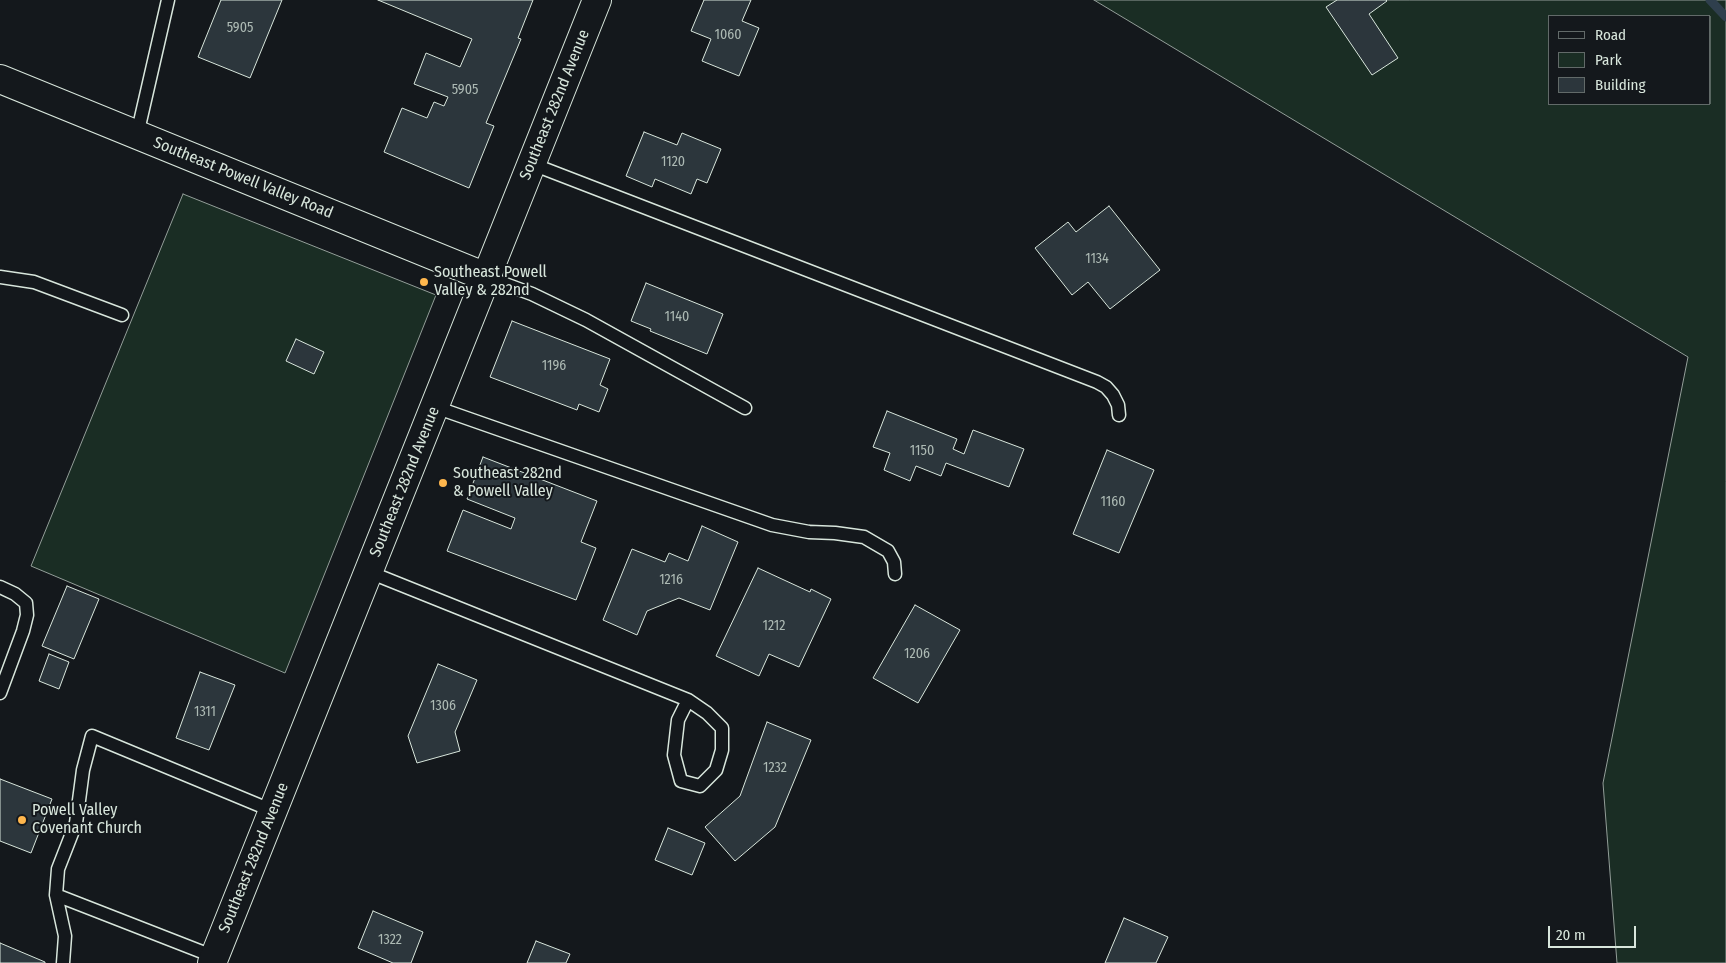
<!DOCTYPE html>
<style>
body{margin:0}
#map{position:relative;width:1726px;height:963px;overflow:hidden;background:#14181c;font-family:"Fira Sans Condensed",sans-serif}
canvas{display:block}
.legend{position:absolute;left:1548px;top:15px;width:162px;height:90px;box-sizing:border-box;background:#14181c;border:1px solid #626a69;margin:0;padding:6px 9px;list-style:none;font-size:15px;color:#d8e6dc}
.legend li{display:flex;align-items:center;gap:10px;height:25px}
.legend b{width:25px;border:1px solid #626a69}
.scale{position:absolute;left:1548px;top:926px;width:88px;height:22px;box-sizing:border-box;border:2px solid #d8e6dc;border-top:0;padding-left:6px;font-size:15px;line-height:18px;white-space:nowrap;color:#d8e6dc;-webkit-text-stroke:4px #14181c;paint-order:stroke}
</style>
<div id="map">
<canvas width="1726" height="963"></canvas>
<ul class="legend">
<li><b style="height:6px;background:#14181c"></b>Road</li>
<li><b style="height:14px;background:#1a2d24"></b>Park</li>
<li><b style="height:14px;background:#2c363c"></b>Building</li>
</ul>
<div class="scale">20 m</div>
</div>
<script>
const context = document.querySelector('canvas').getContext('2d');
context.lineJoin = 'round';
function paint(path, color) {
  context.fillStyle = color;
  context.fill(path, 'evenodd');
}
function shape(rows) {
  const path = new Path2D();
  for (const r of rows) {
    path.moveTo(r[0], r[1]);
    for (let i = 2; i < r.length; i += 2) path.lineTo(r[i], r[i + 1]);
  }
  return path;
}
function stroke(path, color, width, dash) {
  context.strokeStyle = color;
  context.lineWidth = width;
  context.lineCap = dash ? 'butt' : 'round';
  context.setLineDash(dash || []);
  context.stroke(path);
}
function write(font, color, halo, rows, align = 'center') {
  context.font = font + ' "Fira Sans Condensed",sans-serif';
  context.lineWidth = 4;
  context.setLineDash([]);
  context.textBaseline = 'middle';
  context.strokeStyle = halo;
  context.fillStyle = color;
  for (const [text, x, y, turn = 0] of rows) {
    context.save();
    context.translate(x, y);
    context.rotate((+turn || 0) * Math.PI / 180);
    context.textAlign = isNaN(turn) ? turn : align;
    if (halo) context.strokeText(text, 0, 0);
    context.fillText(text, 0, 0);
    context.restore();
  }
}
const green = shape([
 [1094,0,1726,0,1726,963,1617,963,1603,783,1688,357,1094,0],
 [1550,16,1710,16,1710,104,1550,104,1550,16],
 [183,194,436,295,285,673,31,566,183,194]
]);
paint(green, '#1a2d24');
stroke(green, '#939e99', 1);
stroke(shape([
 [1710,0,1726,17]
]), '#2f3f4d', 9);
const building = shape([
 [221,0,282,0,250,78,198,57,221,0],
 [378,0,533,0,518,38,521,39,486,123,494,126,469,188,384,152,402,108,427,118,434,102,444,106,448,97,414,84,426,53,460,67,472,39,378,0],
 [704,0,751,0,742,21,759,28,739,76,702,61,711,39,691,31,704,0],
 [1337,0,1386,0,1387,1,1369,14,1398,58,1372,75,1326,7,1337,0],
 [644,132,677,145,682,133,721,149,707,183,697,179,691,194,655,179,652,187,626,176,644,132],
 [1109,206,1160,270,1110,309,1088,282,1072,295,1035,248,1068,222,1076,232,1109,206],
 [646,283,723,314,707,354,650,331,651,329,631,321,646,283],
 [512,321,610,359,600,385,608,389,599,412,579,404,577,410,490,377,512,321],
 [296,339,324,352,314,374,286,361,296,339],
 [887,411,957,439,953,449,964,454,973,430,1024,449,1009,487,946,463,941,476,916,466,910,481,884,470,890,453,873,447,887,411],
 [1107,450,1154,470,1119,553,1073,534,1107,450],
 [483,457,597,501,581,542,596,548,576,600,447,551,463,510,511,529,515,518,467,499,483,457],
 [702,526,738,542,710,610,679,598,647,611,637,635,603,620,632,549,665,562,669,553,688,561,702,526],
 [758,568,810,592,811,589,831,599,799,667,769,654,759,676,716,656,758,568],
 [67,586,99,599,74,659,42,646,67,586],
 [915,605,960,630,918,703,873,678,915,605],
 [49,654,69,662,59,689,39,681,49,654],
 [438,664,477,680,455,732,460,751,417,763,408,736,438,664],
 [200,672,235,685,209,750,176,738,200,672],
 [767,722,811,740,775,827,735,861,705,827,740,796,767,722],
 [0,779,52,799,31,853,0,841,0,779],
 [668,828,705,843,692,875,655,860,668,828],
 [373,911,423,932,411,963,393,963,358,948,373,911],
 [1124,918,1168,937,1156,963,1105,963,1124,918],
 [536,941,570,954,566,963,527,963,536,941],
 [0,943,45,962,45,963,0,963,0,943]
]);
paint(building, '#2c363c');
stroke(building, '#d8e6dc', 1);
const lane = shape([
 [137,135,168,0],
 [532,164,1097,382,1106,387,1113,395,1118,405,1119,415],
 [0,277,34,282,122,315],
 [486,277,532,294,586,320,745,408],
 [435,407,772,525,809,532,835,533,864,537,888,551,894,562,895,574],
 [369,572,688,700,707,713,722,728,722,750,716,770,700,786,681,781,674,755,678,720,688,700],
 [0,587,15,594,26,603,27,615,23,631,0,693],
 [56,895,65,936,63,963],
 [215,957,56,895,58,869,76,823,83,770,92,736,273,811]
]);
const secondary = shape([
 [0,79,486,277],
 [212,963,597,0]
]);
stroke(lane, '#d8e6dc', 15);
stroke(secondary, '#d8e6dc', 30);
stroke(lane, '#14181c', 12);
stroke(secondary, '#14181c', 28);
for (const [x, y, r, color] of [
 [424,282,5,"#ffb74d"],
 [443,483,5,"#ffb74d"],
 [22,820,5,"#ffb74d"]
]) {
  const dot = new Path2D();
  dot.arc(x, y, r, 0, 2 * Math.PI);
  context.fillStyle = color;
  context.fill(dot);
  stroke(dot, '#14181c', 2);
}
write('14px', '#adbab4', null, [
 ["5905",240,28],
 ["1060",728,35],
 ["5905",465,90],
 ["1120",673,162],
 ["1134",1097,259],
 ["1140",677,317],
 ["1196",554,366],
 ["1150",922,451],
 ["1160",1113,502],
 ["1216",671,580],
 ["1212",774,626],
 ["1206",917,654],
 ["1306",443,706],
 ["1311",205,712],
 ["1232",775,768],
 ["1322",390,940]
]);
write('16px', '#d8e6dc', '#14181c', [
 ["Southeast 282nd Avenue",555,105,-68],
 ["Southeast Powell Valley Road",243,178,22],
 ["Southeast 282nd Avenue",405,482,-68],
 ["Southeast 282nd Avenue",254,858,-68]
]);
write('16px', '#d8e6dc', '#14181c', [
 ["Southeast Powell",434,273],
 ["Valley & 282nd",434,291],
 ["Southeast 282nd",453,474],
 ["& Powell Valley",453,492],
 ["Powell Valley",32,811],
 ["Covenant Church",32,829]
], 'left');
</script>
